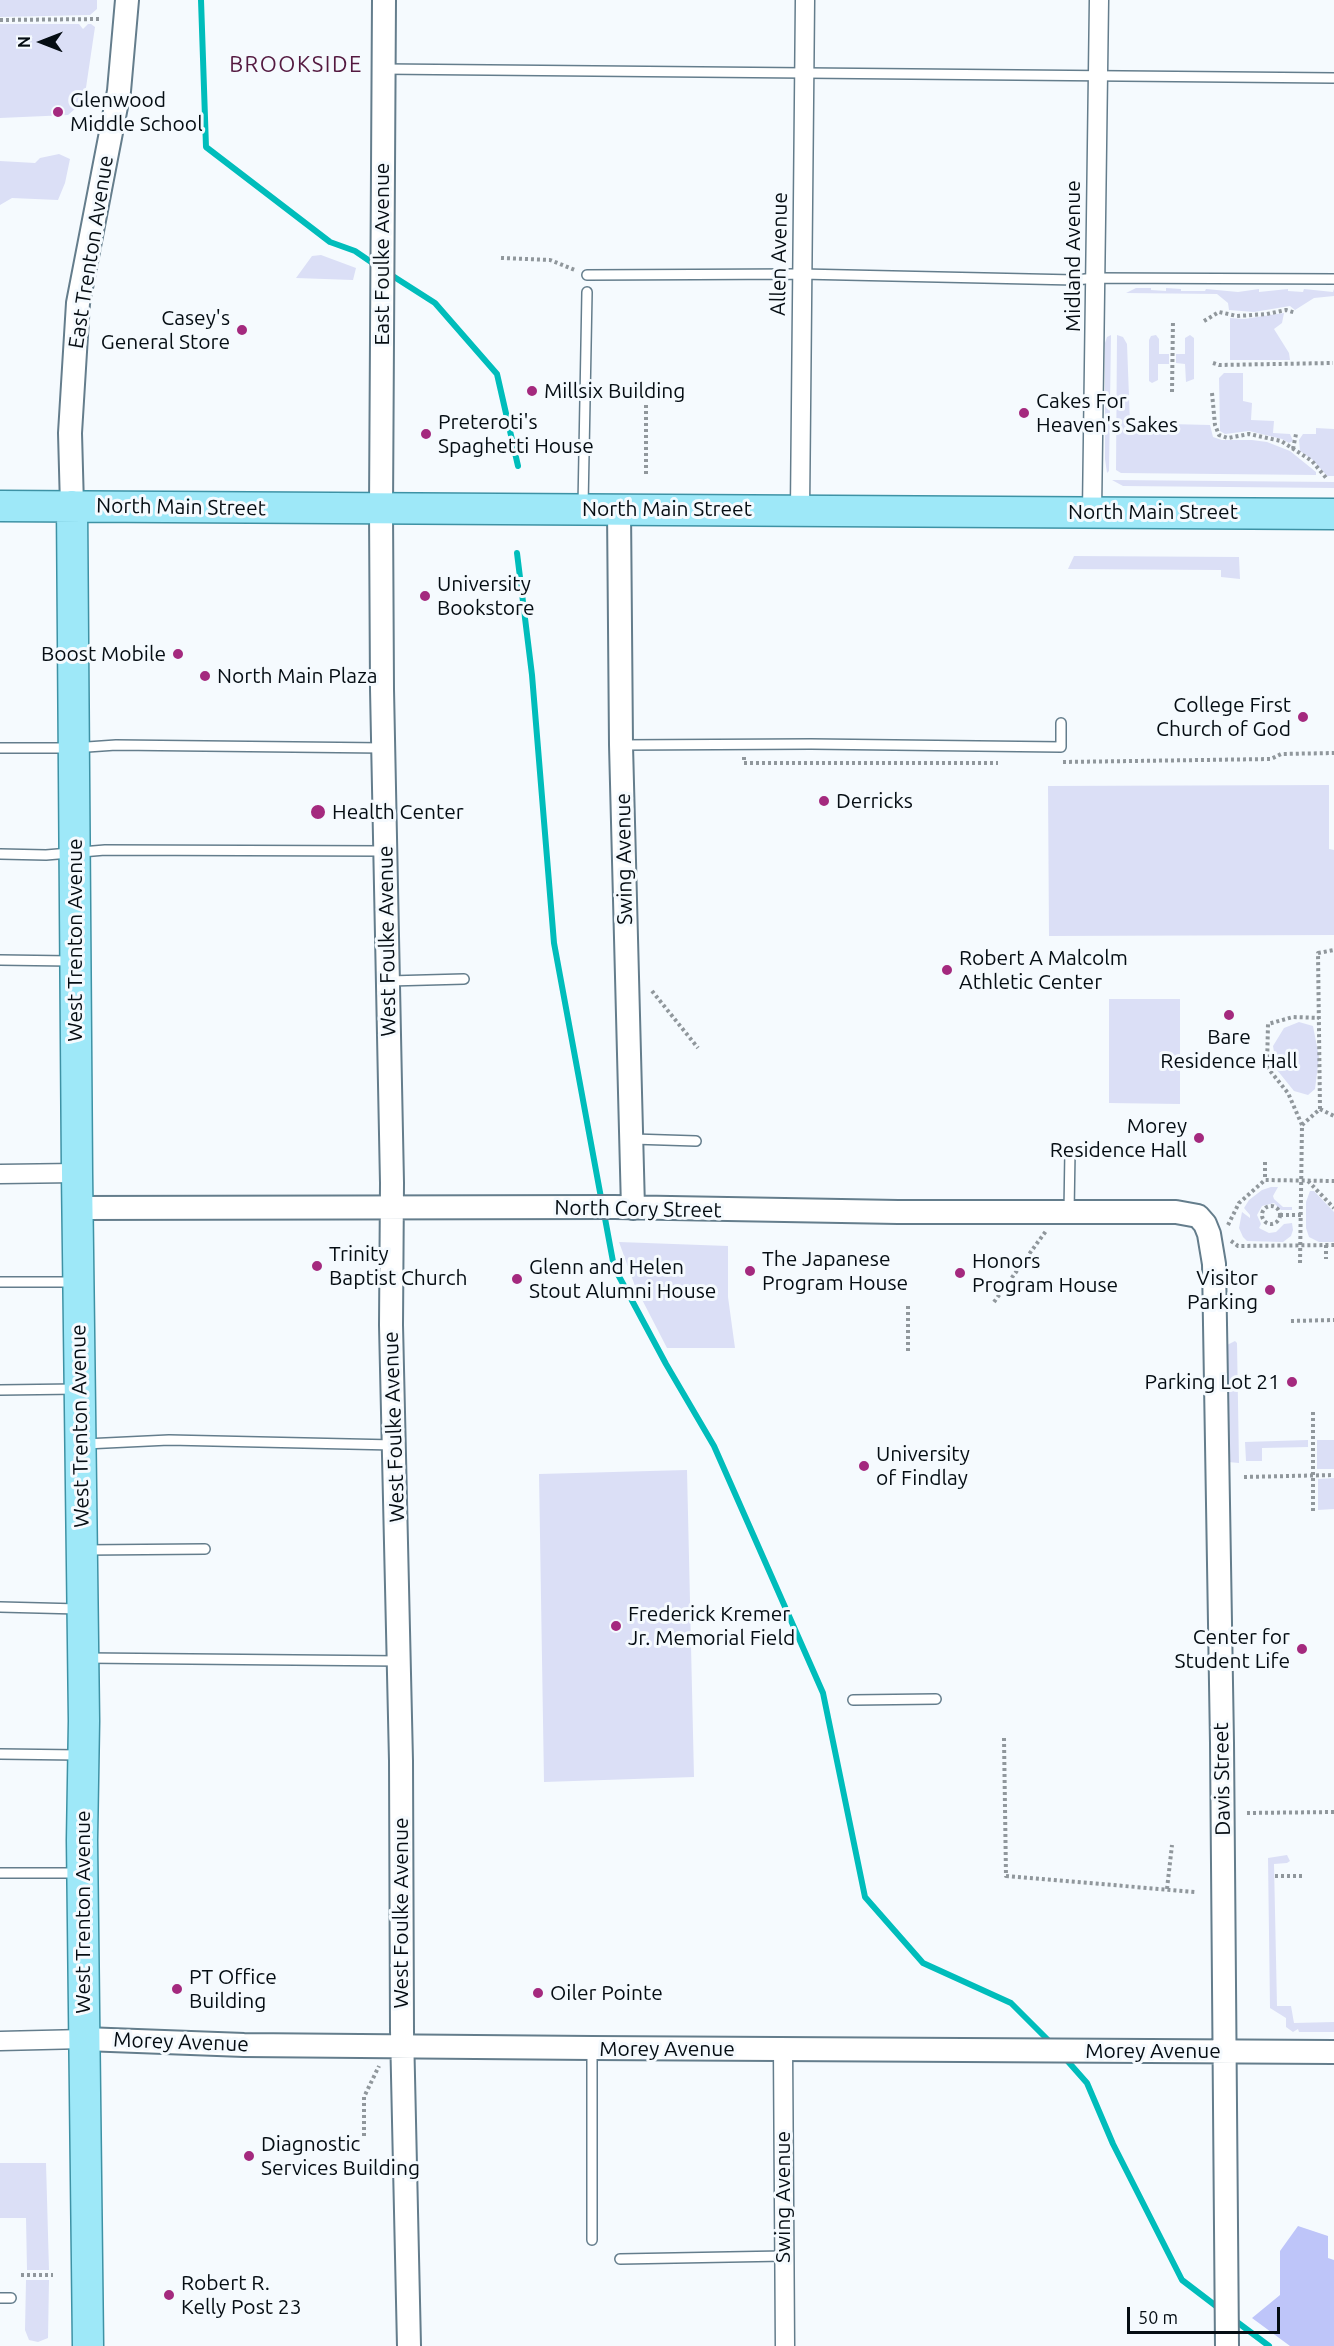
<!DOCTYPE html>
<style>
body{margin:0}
#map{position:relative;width:1334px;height:2346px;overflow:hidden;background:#f5fafe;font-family:Ubuntu,sans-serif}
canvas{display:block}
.north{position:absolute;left:12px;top:12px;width:60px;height:60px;-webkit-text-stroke:4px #f5fafe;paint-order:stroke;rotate:270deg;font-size:16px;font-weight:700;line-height:24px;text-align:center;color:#050d13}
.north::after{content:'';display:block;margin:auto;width:21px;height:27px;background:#050d13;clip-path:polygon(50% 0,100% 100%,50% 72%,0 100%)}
.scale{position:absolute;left:1127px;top:2307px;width:153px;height:27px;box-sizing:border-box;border:3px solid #050d13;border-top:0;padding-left:8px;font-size:18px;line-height:21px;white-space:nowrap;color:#050d13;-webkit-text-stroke:4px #f5fafe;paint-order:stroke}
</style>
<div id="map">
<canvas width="1334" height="2346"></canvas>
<div class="north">N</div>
<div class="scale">50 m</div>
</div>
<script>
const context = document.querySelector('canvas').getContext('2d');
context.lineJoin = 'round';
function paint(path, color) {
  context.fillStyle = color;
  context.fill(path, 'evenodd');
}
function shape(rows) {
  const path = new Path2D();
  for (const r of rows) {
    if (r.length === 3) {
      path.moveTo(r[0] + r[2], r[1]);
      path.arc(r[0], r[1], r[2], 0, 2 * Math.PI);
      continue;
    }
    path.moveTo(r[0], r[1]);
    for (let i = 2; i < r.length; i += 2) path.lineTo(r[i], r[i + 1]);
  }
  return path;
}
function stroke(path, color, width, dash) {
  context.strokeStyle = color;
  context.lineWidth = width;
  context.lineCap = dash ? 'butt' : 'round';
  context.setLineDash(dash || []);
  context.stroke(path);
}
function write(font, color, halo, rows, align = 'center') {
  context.font = font + ' Ubuntu,sans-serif';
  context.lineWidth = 6;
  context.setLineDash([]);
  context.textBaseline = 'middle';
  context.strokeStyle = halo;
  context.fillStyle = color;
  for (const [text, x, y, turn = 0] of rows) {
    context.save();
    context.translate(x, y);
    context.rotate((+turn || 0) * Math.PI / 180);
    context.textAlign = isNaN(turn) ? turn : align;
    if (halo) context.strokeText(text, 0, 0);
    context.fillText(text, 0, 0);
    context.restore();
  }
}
paint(shape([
 [0,0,97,0,97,9,90,15,0,17],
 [0,24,79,24,83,29,88,24,91,24,95,27,84,101,68,115,0,118],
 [59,154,70,159,65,183,58,200,12,198,0,205,0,161,35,163,40,158],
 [321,255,356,268,353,280,296,278,312,256],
 [1136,288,1151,288,1151,290,1166,291,1166,288,1181,289,1181,291,1205,291,1206,289,1238,292,1259,289,1259,292,1288,289,1288,291,1303,292,1304,289,1333,292,1334,289,1334,296,1314,298,1295,310,1290,306,1254,312,1229,310,1228,303,1217,294,1126,293],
 [1284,313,1282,323,1274,329,1289,353,1290,360,1230,360,1230,318,1244,319],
 [1111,335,1109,471,1107,473,1105,459,1105,343,1107,337],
 [1117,335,1123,337,1127,344,1130,423,1210,425,1213,437,1222,440,1252,440,1267,442,1290,451,1316,472,1316,475,1121,473,1116,470],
 [1156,335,1159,339,1159,354,1169,354,1169,364,1158,364,1158,380,1152,383,1149,381,1149,340,1151,336],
 [1190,335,1194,338,1194,379,1186,382,1185,364,1176,363,1176,354,1185,354,1185,338],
 [1224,373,1243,373,1243,401,1252,403,1251,420,1274,421,1273,433,1290,434,1293,441,1289,443,1282,439,1249,431,1225,434,1220,431,1219,378],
 [1316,428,1334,429,1334,476,1327,476,1313,460,1300,451,1299,440,1303,434,1316,434],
 [1112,480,1334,482,1334,488,1123,486],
 [1074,556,1239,557,1240,579,1221,577,1221,570,1068,569],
 [1329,785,1329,849,1334,850,1334,935,1049,936,1048,786],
 [1109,999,1180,999,1180,1104,1109,1103],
 [1299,1022,1313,1026,1319,1057,1315,1089,1308,1095,1294,1091,1277,1070,1273,1046,1284,1028],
 [1271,1187,1278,1187,1273,1196,1274,1199,1283,1207,1292,1207,1292,1210,1281,1210,1274,1203,1262,1206,1257,1215,1261,1224,1259,1228,1269,1233,1276,1232,1284,1224,1292,1223,1293,1230,1291,1236,1283,1242,1247,1241,1243,1237,1239,1228,1242,1212,1250,1218,1250,1215,1244,1208,1249,1200,1262,1190],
 [1310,1191,1314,1191,1334,1212,1334,1242,1319,1242,1309,1237,1306,1228,1306,1202],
 [619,1242,728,1246,728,1297,735,1348,667,1348,635,1286],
 [1235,1341,1237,1343,1239,1463,1228,1462,1227,1345],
 [1308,1440,1308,1447,1262,1448,1262,1461,1246,1461,1245,1442],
 [1317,1440,1334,1440,1334,1469,1317,1469],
 [687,1470,694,1777,544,1782,539,1474],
 [1334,1478,1334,1509,1318,1510,1318,1479],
 [1287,1855,1290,1861,1287,1863,1274,1864,1277,2006,1291,2006,1294,2023,1334,2022,1334,2032,1299,2032,1298,2029,1293,2032,1286,2027,1286,2018,1270,2008,1268,1858],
 [0,2163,46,2163,49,2270,27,2270,26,2218,0,2218],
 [26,2280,49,2280,48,2338,38,2342,29,2340,25,2330]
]), '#dbdff6');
paint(shape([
 [1298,2226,1328,2236,1328,2258,1334,2260,1334,2346,1290,2346,1252,2318,1280,2295,1280,2251]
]), '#bec5f9');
stroke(shape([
 [201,0,206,147,330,242,355,251,377,266],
 [388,273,435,303,497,374,518,466],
 [517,553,532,675,554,943,602,1203],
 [604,1213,614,1267,666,1364,714,1446,823,1693,865,1897,923,1963,1011,2003,1053,2045],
 [1064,2057,1087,2083,1113,2144,1182,2280,1220,2309],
 [1233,2319,1269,2346]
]), '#00bdbb', 6);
const service = shape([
 [383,69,1334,78],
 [587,275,801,274,1075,280,1096,278,1334,279],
 [583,506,587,292],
 [621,745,811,744,1061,747,1061,723],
 [0,748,73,748,116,745,383,748],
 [0,854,46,855,105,850,384,851],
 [0,960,70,961],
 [389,981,464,979],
 [633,1139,696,1141],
 [1069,1212,1070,1151],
 [0,1282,76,1282],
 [0,1390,77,1389],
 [85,1444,169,1440,394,1445],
 [84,1550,205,1549],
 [0,1607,79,1609],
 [86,1658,399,1661],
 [853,1700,936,1699],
 [0,1754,79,1755],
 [0,1873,77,1873],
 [592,2240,592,2048],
 [620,2259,784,2256],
 [0,2298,11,2298]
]);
const minor = shape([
 [800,509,805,0],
 [1092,512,1099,0],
 [0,1174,77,1173],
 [0,2041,84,2039],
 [783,2049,785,2346]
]);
const tertiary = shape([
 [384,0,381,509,382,689,392,1183,391,1325,401,1761,402,2031,409,2346],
 [72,506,70,433,78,303,119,91,127,0],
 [619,509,621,745,633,1208],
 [77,1208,614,1207,898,1212,1176,1212,1198,1216,1205,1224,1209,1234,1214,1264,1222,1743,1227,2346],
 [84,2039,244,2045,592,2048,1334,2052]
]);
const primary = shape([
 [0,506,1334,514],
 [72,506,77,1173,84,1721,82,1840,88,2346]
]);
stroke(service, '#647d8c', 12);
stroke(minor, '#647d8c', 21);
stroke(tertiary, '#647d8c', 26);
stroke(primary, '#3e92a5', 33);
stroke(shape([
 [0,20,100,19],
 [501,258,550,260,575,270],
 [1204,321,1219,312,1237,316,1267,314,1286,310,1296,313],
 [1213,363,1219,365,1333,363],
 [1172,392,1173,320],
 [1212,393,1215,425,1219,435,1228,438,1249,434,1281,441,1312,461,1327,479],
 [646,405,646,474],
 [1293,449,1296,434],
 [744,757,744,763,998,763],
 [1063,762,1271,759,1281,754,1334,753],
 [652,991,698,1048],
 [1320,1109,1334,1116],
 [1302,1125,1288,1093,1267,1067,1268,1024,1293,1017,1319,1018],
 [1265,1162,1265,1180],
 [1308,1181,1334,1208],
 [1271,1215,9],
 [1280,1215,1301,1215],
 [1228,1225,1239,1203,1265,1180,1334,1181],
 [1231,1241,1238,1246,1334,1245],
 [1326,1245,1326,1259],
 [1300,1263,1302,1125,1320,1109,1318,953,1334,950],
 [994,1302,1046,1231],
 [908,1306,908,1353],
 [1291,1321,1334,1320],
 [1313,1412,1313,1514],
 [1244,1477,1334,1475],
 [1004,1738,1006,1876,1195,1892],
 [1247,1813,1334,1812],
 [1275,1876,1304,1876],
 [1167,1889,1172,1845],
 [364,2136,364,2097,379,2066],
 [21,2275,53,2275]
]), '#90979c', 4, [3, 3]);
stroke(service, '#fff', 9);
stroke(minor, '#fff', 18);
stroke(tertiary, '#fff', 22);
stroke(primary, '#9ee8f8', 30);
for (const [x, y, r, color] of [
 [58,112,6,"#a4297e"],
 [242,330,6,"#a4297e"],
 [532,391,6,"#a4297e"],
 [1024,413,6,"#a4297e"],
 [426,434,6,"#a4297e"],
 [425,596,6,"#a4297e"],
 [178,654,6,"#a4297e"],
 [205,676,6,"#a4297e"],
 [1303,717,6,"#a4297e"],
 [824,801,6,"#a4297e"],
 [318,812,8,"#a4297e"],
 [947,970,6,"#a4297e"],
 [1229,1015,6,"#a4297e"],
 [1199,1138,6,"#a4297e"],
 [317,1266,6,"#a4297e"],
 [750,1271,6,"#a4297e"],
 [960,1273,6,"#a4297e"],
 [517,1279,6,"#a4297e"],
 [1270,1290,6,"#a4297e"],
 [1292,1382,6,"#a4297e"],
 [864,1466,6,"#a4297e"],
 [616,1626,6,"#a4297e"],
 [1302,1649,6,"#a4297e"],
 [177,1989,6,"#a4297e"],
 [538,1993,6,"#a4297e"],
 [249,2156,6,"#a4297e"],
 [169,2295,6,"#a4297e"]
]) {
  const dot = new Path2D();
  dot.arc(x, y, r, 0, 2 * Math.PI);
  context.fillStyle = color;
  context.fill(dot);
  stroke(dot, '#f5fafe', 2);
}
write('21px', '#050d13', '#f5fafe', [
 ["Glenwood",70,100],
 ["Middle School",70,124],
 ["Casey's",230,318,"right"],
 ["General Store",230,342,"right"],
 ["Millsix Building",544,391],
 ["Cakes For",1036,401],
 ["Heaven's Sakes",1036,425],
 ["Preteroti's",438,422],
 ["Spaghetti House",438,446],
 ["University",437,584],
 ["Bookstore",437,608],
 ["Boost Mobile",166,654,"right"],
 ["North Main Plaza",217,676],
 ["College First",1291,705,"right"],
 ["Church of God",1291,729,"right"],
 ["Derricks",836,801],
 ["Health Center",332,812],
 ["Robert A Malcolm",959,958],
 ["Athletic Center",959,982],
 ["Bare",1229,1037,"center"],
 ["Residence Hall",1229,1061,"center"],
 ["Morey",1187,1126,"right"],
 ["Residence Hall",1187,1150,"right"],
 ["Trinity",329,1254],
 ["Baptist Church",329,1278],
 ["The Japanese",762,1259],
 ["Program House",762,1283],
 ["Honors",972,1261],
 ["Program House",972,1285],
 ["Glenn and Helen",529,1267],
 ["Stout Alumni House",529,1291],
 ["Visitor",1258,1278,"right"],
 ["Parking",1258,1302,"right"],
 ["Parking Lot 21",1280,1382,"right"],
 ["University",876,1454],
 ["of Findlay",876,1478],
 ["Frederick Kremer",628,1614],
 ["Jr. Memorial Field",628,1638],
 ["Center for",1290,1637,"right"],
 ["Student Life",1290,1661,"right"],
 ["PT Office",189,1977],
 ["Building",189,2001],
 ["Oiler Pointe",550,1993],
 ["Diagnostic",261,2144],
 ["Services Building",261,2168],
 ["Robert R.",181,2283],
 ["Kelly Post 23",181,2307]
], 'left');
write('21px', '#050d13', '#f5fafe', [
 ["East Trenton Avenue",91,252,-81],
 ["East Foulke Avenue",382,254,-90],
 ["Allen Avenue",779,254,-89],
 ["Midland Avenue",1073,256,-90],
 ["North Main Street",181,507,1],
 ["North Main Street",667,509],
 ["North Main Street",1153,512],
 ["Swing Avenue",624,859,-91],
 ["West Trenton Avenue",75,940,-90],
 ["West Foulke Avenue",387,941,-91],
 ["North Cory Street",638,1209,1],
 ["West Trenton Avenue",80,1426,-91],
 ["West Foulke Avenue",394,1427,-92],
 ["Davis Street",1222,1779,-91],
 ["West Trenton Avenue",83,1912,-90],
 ["West Foulke Avenue",401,1913,-90],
 ["Morey Avenue",181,2042,2],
 ["Morey Avenue",667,2049],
 ["Morey Avenue",1153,2051],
 ["Swing Avenue",783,2197,-90]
]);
context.letterSpacing = '1.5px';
write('22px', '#541940', '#f5fafe', [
 ["BROOKSIDE",296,65]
]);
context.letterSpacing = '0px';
</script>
